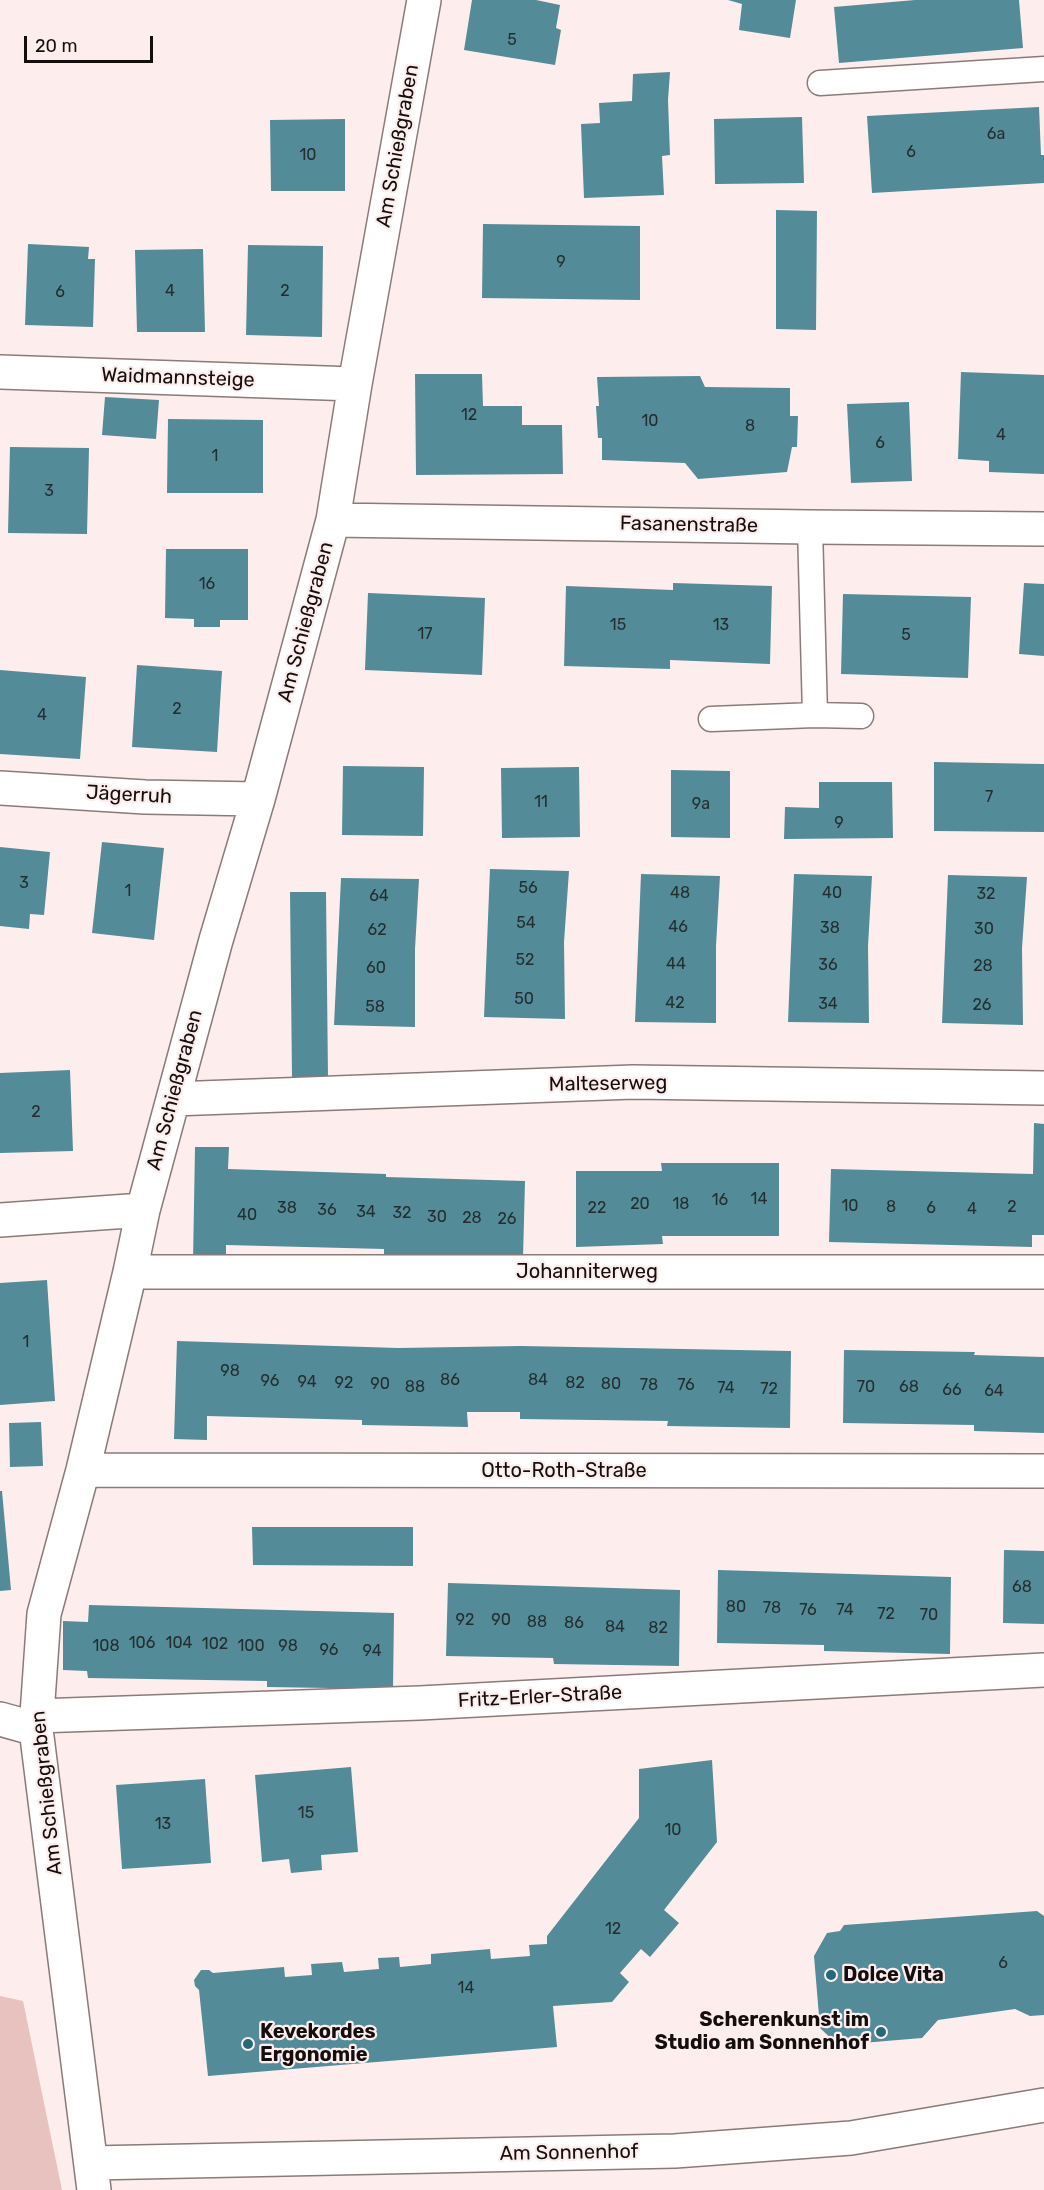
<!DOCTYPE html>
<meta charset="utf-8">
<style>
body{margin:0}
#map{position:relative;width:1044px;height:2190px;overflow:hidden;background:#fdeeed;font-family:Rubik,sans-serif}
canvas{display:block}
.scale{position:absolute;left:24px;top:36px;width:129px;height:27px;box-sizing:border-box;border:3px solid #140f0e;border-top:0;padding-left:8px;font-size:18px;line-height:21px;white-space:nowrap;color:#140f0e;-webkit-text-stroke:4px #fdeeed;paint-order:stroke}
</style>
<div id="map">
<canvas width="1044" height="2190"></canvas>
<div class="scale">20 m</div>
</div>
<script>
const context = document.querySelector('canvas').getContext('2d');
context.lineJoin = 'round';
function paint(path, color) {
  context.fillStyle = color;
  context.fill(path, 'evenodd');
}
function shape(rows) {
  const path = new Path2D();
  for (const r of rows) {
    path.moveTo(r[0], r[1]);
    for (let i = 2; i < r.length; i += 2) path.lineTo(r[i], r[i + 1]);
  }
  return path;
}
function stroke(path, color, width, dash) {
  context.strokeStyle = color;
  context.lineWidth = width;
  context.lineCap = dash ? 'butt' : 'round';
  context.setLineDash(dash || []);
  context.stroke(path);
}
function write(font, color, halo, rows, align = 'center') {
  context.font = font + ' Rubik,sans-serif';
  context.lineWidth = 4.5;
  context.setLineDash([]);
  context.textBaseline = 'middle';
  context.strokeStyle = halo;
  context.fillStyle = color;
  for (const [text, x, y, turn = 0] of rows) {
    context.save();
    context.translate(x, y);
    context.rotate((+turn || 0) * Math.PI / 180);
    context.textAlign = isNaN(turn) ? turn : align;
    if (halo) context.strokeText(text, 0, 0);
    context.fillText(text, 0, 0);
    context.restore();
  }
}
paint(shape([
 [0,1996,23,2001,62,2190,0,2190]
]), '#e7c2bf');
paint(shape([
 [472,0,536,0,560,5,556,28,561,30,555,65,464,50],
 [728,0,796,0,790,38,739,30,742,4],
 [915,0,1019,0,1023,48,839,63,834,7],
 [670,72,668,100,670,155,662,156,664,195,584,198,581,124,600,123,599,103,632,101,633,74],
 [1039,107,1041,155,1044,155,1044,183,872,193,867,116],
 [802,117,804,183,715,184,714,119],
 [345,119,345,191,271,191,270,120],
 [776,210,817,211,816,330,776,329],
 [483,224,640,226,640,300,482,298],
 [28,244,89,247,88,259,95,259,93,327,25,325],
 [248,245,323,246,322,337,246,335],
 [203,249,205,332,137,332,135,250],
 [961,372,1044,375,1044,474,989,472,989,461,958,459],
 [415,374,482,374,483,406,522,406,522,425,562,425,563,474,416,475],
 [700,376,705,387,790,388,790,416,798,416,797,447,792,447,787,472,698,479,685,463,602,460,602,438,598,438,596,406,599,406,597,377],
 [105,397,159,400,156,439,102,435],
 [909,402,912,481,851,483,847,404],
 [168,419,263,420,263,493,167,493],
 [10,447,89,448,87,534,8,533],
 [166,549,248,549,248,620,220,620,220,627,194,627,194,619,165,618],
 [673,583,772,586,770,664,670,660,670,669,564,666,566,586,673,590],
 [1024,583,1044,584,1044,656,1019,654],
 [368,593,485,598,482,675,365,670],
 [843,594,971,597,968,678,841,674],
 [137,665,222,671,217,752,132,747],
 [0,670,86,677,80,759,0,754],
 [934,762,1044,764,1044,832,934,831],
 [343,766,424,767,423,836,342,835],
 [579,767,580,837,502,838,501,768],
 [671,770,730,771,730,838,671,837],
 [819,782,892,782,893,838,784,839,785,807,819,808],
 [102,842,164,848,154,940,92,933],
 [0,847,50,852,44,915,30,914,29,929,0,926],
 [490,869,569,871,564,942,565,1019,484,1017],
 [641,874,720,876,716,946,716,1023,635,1022],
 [794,874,872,876,868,946,869,1023,788,1022],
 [948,875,1027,877,1022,948,1023,1025,942,1023],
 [341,878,419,879,415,949,415,1027,334,1025],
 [290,892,326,892,328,1078,292,1078],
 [70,1070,73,1151,0,1153,0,1073],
 [1034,1123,1044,1124,1044,1235,1032,1235,1032,1247,829,1242,831,1169,1033,1174],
 [195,1147,229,1147,228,1169,386,1174,386,1177,525,1181,523,1258,384,1255,384,1249,226,1245,226,1262,193,1262],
 [661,1163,779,1163,779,1236,662,1236,663,1244,576,1247,576,1171,662,1171],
 [47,1280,55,1401,0,1405,0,1283],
 [177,1341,398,1348,521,1346,791,1351,790,1428,667,1426,668,1421,520,1419,520,1412,467,1412,468,1427,362,1425,362,1420,207,1416,207,1440,174,1439],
 [844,1350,975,1352,974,1355,1044,1357,1044,1433,974,1431,974,1425,843,1423],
 [41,1422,43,1466,10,1467,9,1423],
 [0,1491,2,1491,11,1590,0,1591],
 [252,1527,413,1527,413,1566,253,1565],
 [1004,1550,1044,1551,1044,1624,1003,1623],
 [718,1570,951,1577,950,1654,824,1651,824,1645,717,1643],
 [448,1583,680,1590,679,1666,554,1664,553,1658,446,1656],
 [89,1605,394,1613,393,1689,267,1687,267,1681,88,1678,87,1671,63,1670,63,1621,88,1622],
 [712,1760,717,1842,664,1910,679,1923,650,1957,641,1949,620,1973,629,1982,612,2002,553,2006,557,2047,208,2076,199,1990,195,1986,194,1980,201,1970,209,1970,213,1973,284,1967,285,1977,312,1975,311,1964,342,1962,344,1972,379,1969,378,1958,399,1957,400,1967,431,1964,431,1954,490,1949,491,1959,530,1956,529,1945,547,1944,547,1936,639,1818,639,1769],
 [351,1767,358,1852,321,1855,322,1870,291,1873,289,1859,262,1862,255,1775],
 [205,1779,211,1863,122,1869,116,1785],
 [1037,1911,1044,1916,1044,2015,1030,2016,1015,2009,938,2020,922,2038,838,2045,820,2028,814,1956,827,1933,840,1931,844,1925]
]), '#538b98');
const lane = shape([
 [820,83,1044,69],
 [815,715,861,716],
 [711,719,815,715,810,527]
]);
const street = shape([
 [0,372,355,384],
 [333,520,810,527,1044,529],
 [0,788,145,797,258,799],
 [173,1099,633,1082,1044,1088],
 [0,1220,143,1210],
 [130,1272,1044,1272],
 [83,1470,1044,1471],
 [36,1716,420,1703,1044,1670],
 [0,1719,36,1729],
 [91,2163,675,2151,851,2138,1044,2105],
 [94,2190,36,1729,44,1614,83,1470,130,1272,143,1210,216,940,258,799,333,520,355,384,424,0]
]);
stroke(lane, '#8a7b79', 27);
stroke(street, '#8a7b79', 36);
stroke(lane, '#fff', 24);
stroke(street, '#fff', 33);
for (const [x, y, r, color] of [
 [831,1975,6,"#236979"],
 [881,2032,6,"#236979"],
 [248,2044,6,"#236979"]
]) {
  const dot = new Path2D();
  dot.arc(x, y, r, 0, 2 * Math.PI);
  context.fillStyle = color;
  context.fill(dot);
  stroke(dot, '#fdeeed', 2);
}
write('16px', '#242e30', null, [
 ["5",512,40],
 ["6a",996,134],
 ["6",911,152],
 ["10",308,155],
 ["9",561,262],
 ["4",170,291],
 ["2",285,291],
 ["6",60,292],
 ["12",469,415],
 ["10",650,421],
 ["8",750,426],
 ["4",1001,435],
 ["6",880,443],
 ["1",215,456],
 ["3",49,491],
 ["16",207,584],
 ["15",618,625],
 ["13",721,625],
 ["17",425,634],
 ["5",906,635],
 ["2",177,709],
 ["4",42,715],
 ["7",989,797],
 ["11",541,802],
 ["9a",701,804],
 ["9",839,823],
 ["3",24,883],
 ["56",528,888],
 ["1",128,891],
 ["48",680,893],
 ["40",832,893],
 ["32",986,894],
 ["64",379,896],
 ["54",526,923],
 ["46",678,927],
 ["38",830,928],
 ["30",984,929],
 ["62",377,930],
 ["52",525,960],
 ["44",676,964],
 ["36",828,965],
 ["28",983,966],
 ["60",376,968],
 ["50",524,999],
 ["42",675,1003],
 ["34",828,1004],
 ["26",982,1005],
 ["58",375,1007],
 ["2",36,1112],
 ["14",759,1199],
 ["16",720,1200],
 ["20",640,1204],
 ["18",681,1204],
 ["10",850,1206],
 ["8",891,1207],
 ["2",1012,1207],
 ["38",287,1208],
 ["22",597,1208],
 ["6",931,1208],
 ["4",972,1209],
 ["36",327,1210],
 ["34",366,1212],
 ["32",402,1213],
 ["40",247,1215],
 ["30",437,1217],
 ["28",472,1218],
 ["26",507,1219],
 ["1",26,1342],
 ["98",230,1371],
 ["86",450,1380],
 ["84",538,1380],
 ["96",270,1381],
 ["94",307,1382],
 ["92",344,1383],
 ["82",575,1383],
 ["90",380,1384],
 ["80",611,1384],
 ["78",649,1385],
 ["76",686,1385],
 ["88",415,1387],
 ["70",866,1387],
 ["68",909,1387],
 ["74",726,1388],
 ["72",769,1389],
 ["66",952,1390],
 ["64",994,1391],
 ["68",1022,1587],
 ["80",736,1607],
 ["78",772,1608],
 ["76",808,1610],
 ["74",845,1610],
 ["72",886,1614],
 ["70",929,1615],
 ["92",465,1620],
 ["90",501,1620],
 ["88",537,1622],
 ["86",574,1623],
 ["84",615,1627],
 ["82",658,1628],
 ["106",142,1643],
 ["104",179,1643],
 ["102",215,1644],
 ["108",106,1646],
 ["100",251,1646],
 ["98",288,1646],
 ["96",329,1650],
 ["94",372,1651],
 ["15",306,1813],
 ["13",163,1824],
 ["10",673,1830],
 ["12",613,1929],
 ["6",1003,1963],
 ["14",466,1988]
]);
write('20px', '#140f0e', '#fdeeed', [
 ["Am Schießgraben",398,146,-80],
 ["Waidmannsteige",178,378,2],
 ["Fasanenstraße",689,525,1],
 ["Am Schießgraben",306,622,-75],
 ["Jägerruh",129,795,3],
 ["Malteserweg",608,1084,-1],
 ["Am Schießgraben",175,1090,-75],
 ["Johanniterweg",587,1272],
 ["Otto-Roth-Straße",564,1471],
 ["Fritz-Erler-Straße",540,1697,-3],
 ["Am Schießgraben",47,1793,-96],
 ["Am Sonnenhof",569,2153,-1]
]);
write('bold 20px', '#140f0e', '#fdeeed', [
 ["Dolce Vita",843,1975],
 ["Scherenkunst im",869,2020,"right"],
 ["Studio am Sonnenhof",869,2043,"right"],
 ["Kevekordes",260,2032],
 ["Ergonomie",260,2055]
], 'left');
</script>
